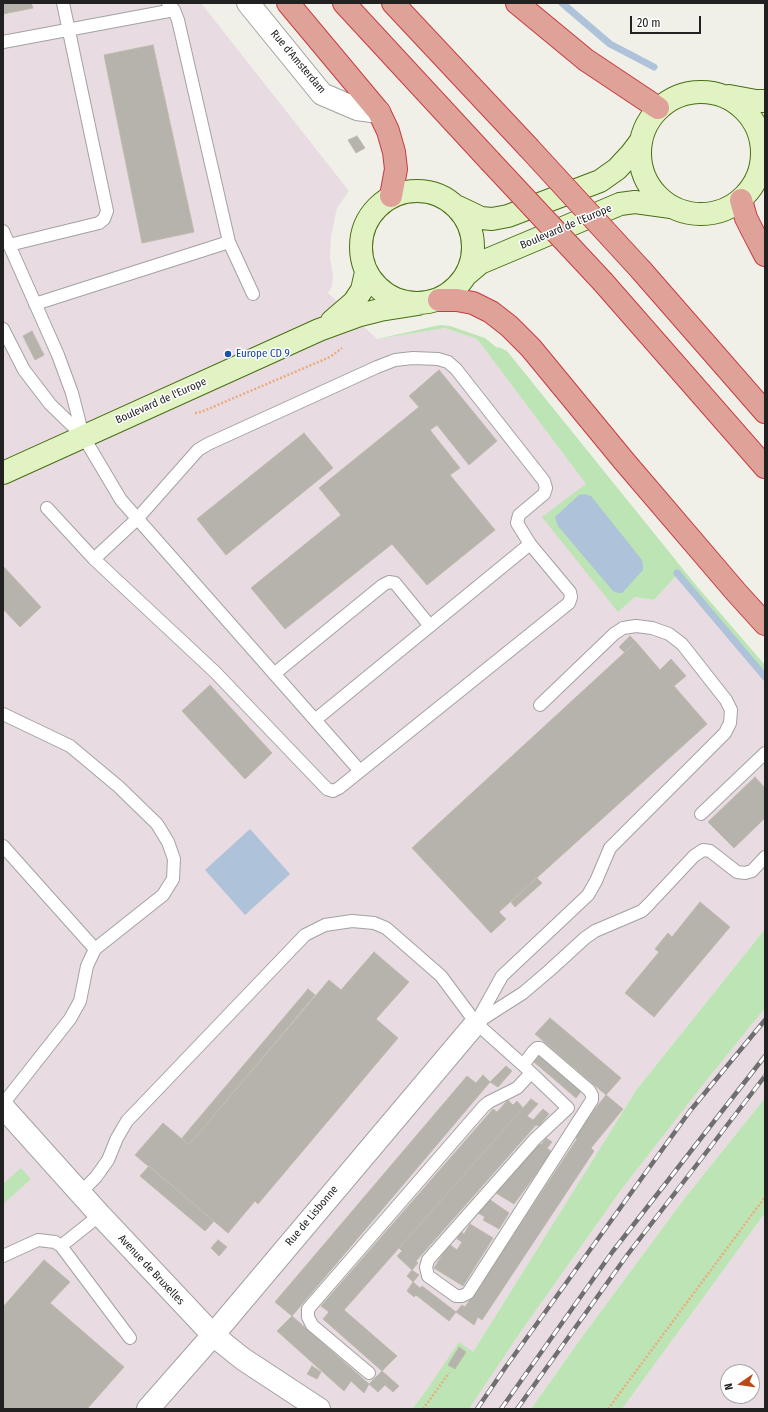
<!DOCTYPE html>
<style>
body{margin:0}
#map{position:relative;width:768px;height:1412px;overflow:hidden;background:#f0f0e9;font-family:"Fira Sans Condensed",sans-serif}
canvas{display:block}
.frame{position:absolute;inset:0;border:4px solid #212121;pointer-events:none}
.north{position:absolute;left:720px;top:1364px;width:40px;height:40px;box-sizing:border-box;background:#fff;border:1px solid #a6a6a6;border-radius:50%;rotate:257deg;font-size:11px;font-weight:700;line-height:16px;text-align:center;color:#212121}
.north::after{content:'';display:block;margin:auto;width:14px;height:18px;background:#bb4916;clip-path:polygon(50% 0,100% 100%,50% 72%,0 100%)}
.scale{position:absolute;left:630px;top:16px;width:71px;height:18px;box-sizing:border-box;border:2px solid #212121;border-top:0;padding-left:5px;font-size:12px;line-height:14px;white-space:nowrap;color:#212121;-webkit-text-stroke:3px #fff;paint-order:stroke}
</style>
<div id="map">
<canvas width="768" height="1412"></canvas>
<div class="frame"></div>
<div class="north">N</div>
<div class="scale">20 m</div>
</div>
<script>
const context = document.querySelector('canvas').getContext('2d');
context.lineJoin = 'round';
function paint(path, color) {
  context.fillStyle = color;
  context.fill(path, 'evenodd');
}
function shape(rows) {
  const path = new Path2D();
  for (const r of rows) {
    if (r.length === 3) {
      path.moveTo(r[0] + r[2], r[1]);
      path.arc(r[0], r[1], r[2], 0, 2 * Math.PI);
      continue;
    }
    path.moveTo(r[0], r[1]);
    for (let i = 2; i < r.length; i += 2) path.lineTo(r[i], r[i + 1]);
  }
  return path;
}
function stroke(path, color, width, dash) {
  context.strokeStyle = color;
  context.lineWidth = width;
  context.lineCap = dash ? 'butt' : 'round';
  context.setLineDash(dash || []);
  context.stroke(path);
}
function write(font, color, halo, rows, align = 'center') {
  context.font = font + ' "Fira Sans Condensed",sans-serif';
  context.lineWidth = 3;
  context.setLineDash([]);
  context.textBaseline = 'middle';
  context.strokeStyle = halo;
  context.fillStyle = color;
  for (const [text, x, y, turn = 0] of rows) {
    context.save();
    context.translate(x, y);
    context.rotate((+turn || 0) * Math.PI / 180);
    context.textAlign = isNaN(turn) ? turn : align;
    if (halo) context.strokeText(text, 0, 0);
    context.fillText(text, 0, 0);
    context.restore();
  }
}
paint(shape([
 [3,3,201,3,349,191,337,208,331,236,330,257,333,277,332,286,328,293,377,339,445,328,477,339,586,484,618,611,635,597,654,600,676,576,765,681,765,929,637,1089,473,1352,428,1388,412,1409,3,1409],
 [765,1008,765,1098,684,1199,579,1341,531,1409,469,1409,522,1330,621,1190,702,1086],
 [765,1213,765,1409,622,1409],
 [728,1372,752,1372,752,1396,728,1396]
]), '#e8dbe2');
paint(shape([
 [440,325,450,326,485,338,496,347,501,348,507,351,695,584,765,665,765,681,676,576,654,600,635,597,618,612,542,517,586,484,477,339,445,328,377,339],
 [765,929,765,1008,702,1086,621,1190,522,1330,469,1409,412,1409,428,1388,459,1342,473,1352,637,1089],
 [765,1098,765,1213,622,1409,531,1409,579,1341,684,1199],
 [21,1168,31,1179,3,1204,3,1184]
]), '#bde4b5');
paint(shape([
 [585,494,591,496,642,560,643,565,643,570,622,593,618,593,613,591,558,526,556,521,555,517,579,495],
 [250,829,290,874,245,915,205,870]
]), '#aec2d9');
stroke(shape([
 [562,3,610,44,654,67],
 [677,573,765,677]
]), '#aec2d9', 7);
const building = shape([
 [3,3,31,3,33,8,3,14,3,3],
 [153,45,194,232,142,243,104,55,153,45],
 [357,136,365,148,356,153,348,140,357,136],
 [32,331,44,355,35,360,23,336,32,331],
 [439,370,497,441,469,465,437,425,430,430,460,468,450,475,495,530,427,585,392,544,285,629,251,588,341,515,319,488,419,407,409,396,439,370],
 [304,433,333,468,226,555,197,519,304,433],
 [3,566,41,607,20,627,3,609,3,566],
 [630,636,636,642,625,653,619,647,630,636],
 [636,642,660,670,671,659,686,676,674,686,707,724,499,912,506,919,491,933,412,848,636,642],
 [210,685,272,753,245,779,182,711,210,685],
 [755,777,765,788,765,818,734,848,708,822,755,777],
 [537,878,542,883,515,907,511,902,537,878],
 [700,902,730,927,654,1017,625,993,659,952,655,949,668,933,672,937,700,902],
 [374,952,409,982,376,1019,398,1038,258,1204,255,1201,228,1233,135,1155,163,1123,189,1145,329,980,341,990,374,952],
 [308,989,315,995,189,1145,182,1138,308,989],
 [550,1018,621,1078,606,1095,535,1034,550,1018],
 [540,1054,582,1090,576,1098,534,1062,540,1054],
 [506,1066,512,1071,498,1087,490,1082,506,1066],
 [483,1075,490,1082,292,1316,275,1302,467,1076,476,1083,483,1075],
 [606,1095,623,1109,591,1148,594,1151,482,1320,478,1317,474,1325,456,1312,462,1305,465,1307,577,1139,574,1136,606,1095],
 [531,1099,538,1104,527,1116,533,1120,543,1109,549,1114,539,1126,536,1125,416,1261,418,1263,412,1270,397,1256,402,1251,399,1248,531,1099],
 [508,1100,513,1105,517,1101,523,1108,344,1310,397,1356,382,1371,323,1319,329,1312,321,1306,493,1109,497,1112,508,1100],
 [546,1138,552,1142,547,1148,552,1152,514,1204,496,1193,537,1143,541,1145,546,1138],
 [149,1166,214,1221,205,1231,140,1176,149,1166],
 [489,1199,509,1213,499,1229,483,1220,485,1217,478,1213,489,1199],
 [470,1224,493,1238,463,1286,434,1268,449,1244,457,1250,462,1242,457,1239,461,1232,464,1234,470,1224],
 [218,1240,227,1247,219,1256,211,1248,218,1240],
 [44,1260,70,1282,50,1303,124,1367,87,1409,3,1409,3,1307,44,1260],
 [412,1270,419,1275,413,1282,407,1276,412,1270],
 [413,1282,420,1288,422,1286,456,1312,449,1321,416,1295,414,1297,407,1291,413,1282],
 [292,1316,369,1384,364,1393,351,1381,344,1391,277,1331,292,1316],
 [459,1347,466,1352,455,1369,448,1365,459,1347],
 [312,1366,321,1372,317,1379,307,1374,312,1366],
 [382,1371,399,1386,393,1392,385,1385,378,1392,369,1384,382,1371]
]);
paint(building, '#b5b3ab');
stroke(building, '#c0bbac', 1);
const lane = shape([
 [168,3,174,10,178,20,229,242,253,294],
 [3,42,174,10],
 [3,231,58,355,72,393,83,436,50,404,24,370,3,329],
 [9,245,99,223,104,219,107,211,63,3],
 [35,304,229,242],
 [83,436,121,500,360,771],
 [47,508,94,559,215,672,327,789,333,791,339,788,569,603,571,597,570,592,530,544,517,523,519,515,544,494,546,488,544,481,456,369,448,362,438,359,413,358,395,360,377,367,208,444,198,450,137,519,94,559],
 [274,674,383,585,389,582,395,583,430,626],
 [540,705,614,634,623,628,636,626,652,628,669,634,682,644,726,700,731,710,730,723,725,733,610,848,596,881,588,895,502,976,476,1023,523,993,550,970,585,938,595,931,642,911,649,904,694,856,703,850,710,851,737,872,745,873,752,871,765,857],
 [3,714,70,746,119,787,157,824,168,842,174,859,173,879,163,895,95,949,87,966,80,1001,70,1019,3,1104],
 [315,720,530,544],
 [701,814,765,753],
 [3,846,95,949],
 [80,1193,96,1177,108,1160,117,1138,127,1121,305,935,325,925,352,921,374,923,386,928,441,976,476,1023,523,1065,568,1108,535,1139,428,1260,426,1267,428,1276,456,1296,462,1296,468,1293,592,1100,592,1095,589,1090,540,1048,537,1048,533,1052,523,1065],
 [61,1246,100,1215],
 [3,1256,38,1240,55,1242,61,1246,130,1338],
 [369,1373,312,1325,308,1317,308,1309,484,1106,489,1102,517,1088,531,1073]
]);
const street = shape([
 [248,3,322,94,357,109,379,112],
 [3,1107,100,1215,213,1335,243,1359,319,1409],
 [148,1409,213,1335,476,1023]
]);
const secondary = shape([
 [701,153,61],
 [729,96,756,101,765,101],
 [417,247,56],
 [458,207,481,218,492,219,508,216,600,181,617,169,631,154,640,142],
 [467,274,480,263,620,204,635,202,671,207],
 [332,321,354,302,362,290,366,272],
 [3,473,319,330,360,315,380,310,418,304]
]);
const highway = shape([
 [288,3,379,112,388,131,394,152,396,169,391,196],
 [344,3,490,161],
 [393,3,528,147],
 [517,3,586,60,658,108],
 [741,200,746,218,752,230,765,255],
 [641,270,765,412],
 [603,282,765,467],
 [439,300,457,300,473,303,491,312,509,326,531,348,624,461,736,592,765,624]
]);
stroke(lane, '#a2a2a2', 14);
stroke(street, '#a2a2a2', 24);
stroke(secondary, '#486e11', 24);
stroke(highway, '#c93b40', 24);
stroke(shape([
 [195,413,201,412,330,357,342,348],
 [423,1409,449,1373],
 [608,1409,765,1197]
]), '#ebab7e', 2.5, [2, 2]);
stroke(lane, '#fff', 12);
stroke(street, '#fff', 22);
stroke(secondary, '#e2f3c3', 22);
stroke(highway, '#dea299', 22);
const rail = shape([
 [477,1409,505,1368,690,1111,765,1020],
 [501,1409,613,1251,765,1056],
 [517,1409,628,1254,765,1076]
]);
stroke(rail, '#6f6f6f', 4.5);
stroke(rail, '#fff', 3, [9]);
const highwayBridge = shape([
 [528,147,641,270],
 [490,161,603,282]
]);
stroke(highwayBridge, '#c93b40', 24, []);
stroke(highwayBridge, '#dea299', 22);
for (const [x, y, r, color] of [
 [228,354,4,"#1a4fb4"]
]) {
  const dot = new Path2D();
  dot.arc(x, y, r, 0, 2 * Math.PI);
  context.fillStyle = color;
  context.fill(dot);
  stroke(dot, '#fff', 1.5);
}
write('11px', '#212121', '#fff', [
 ["Rue d'Amsterdam",298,62,50],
 ["Boulevard de l'Europe",566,227,-23],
 ["Boulevard de l'Europe",161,401,-24],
 ["Rue de Lisbonne",312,1216,-50],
 ["Avenue de Bruxelles",151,1270,47]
]);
write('11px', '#164399', '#fff', [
 ["Europe CD 9",236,354]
], 'left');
</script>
